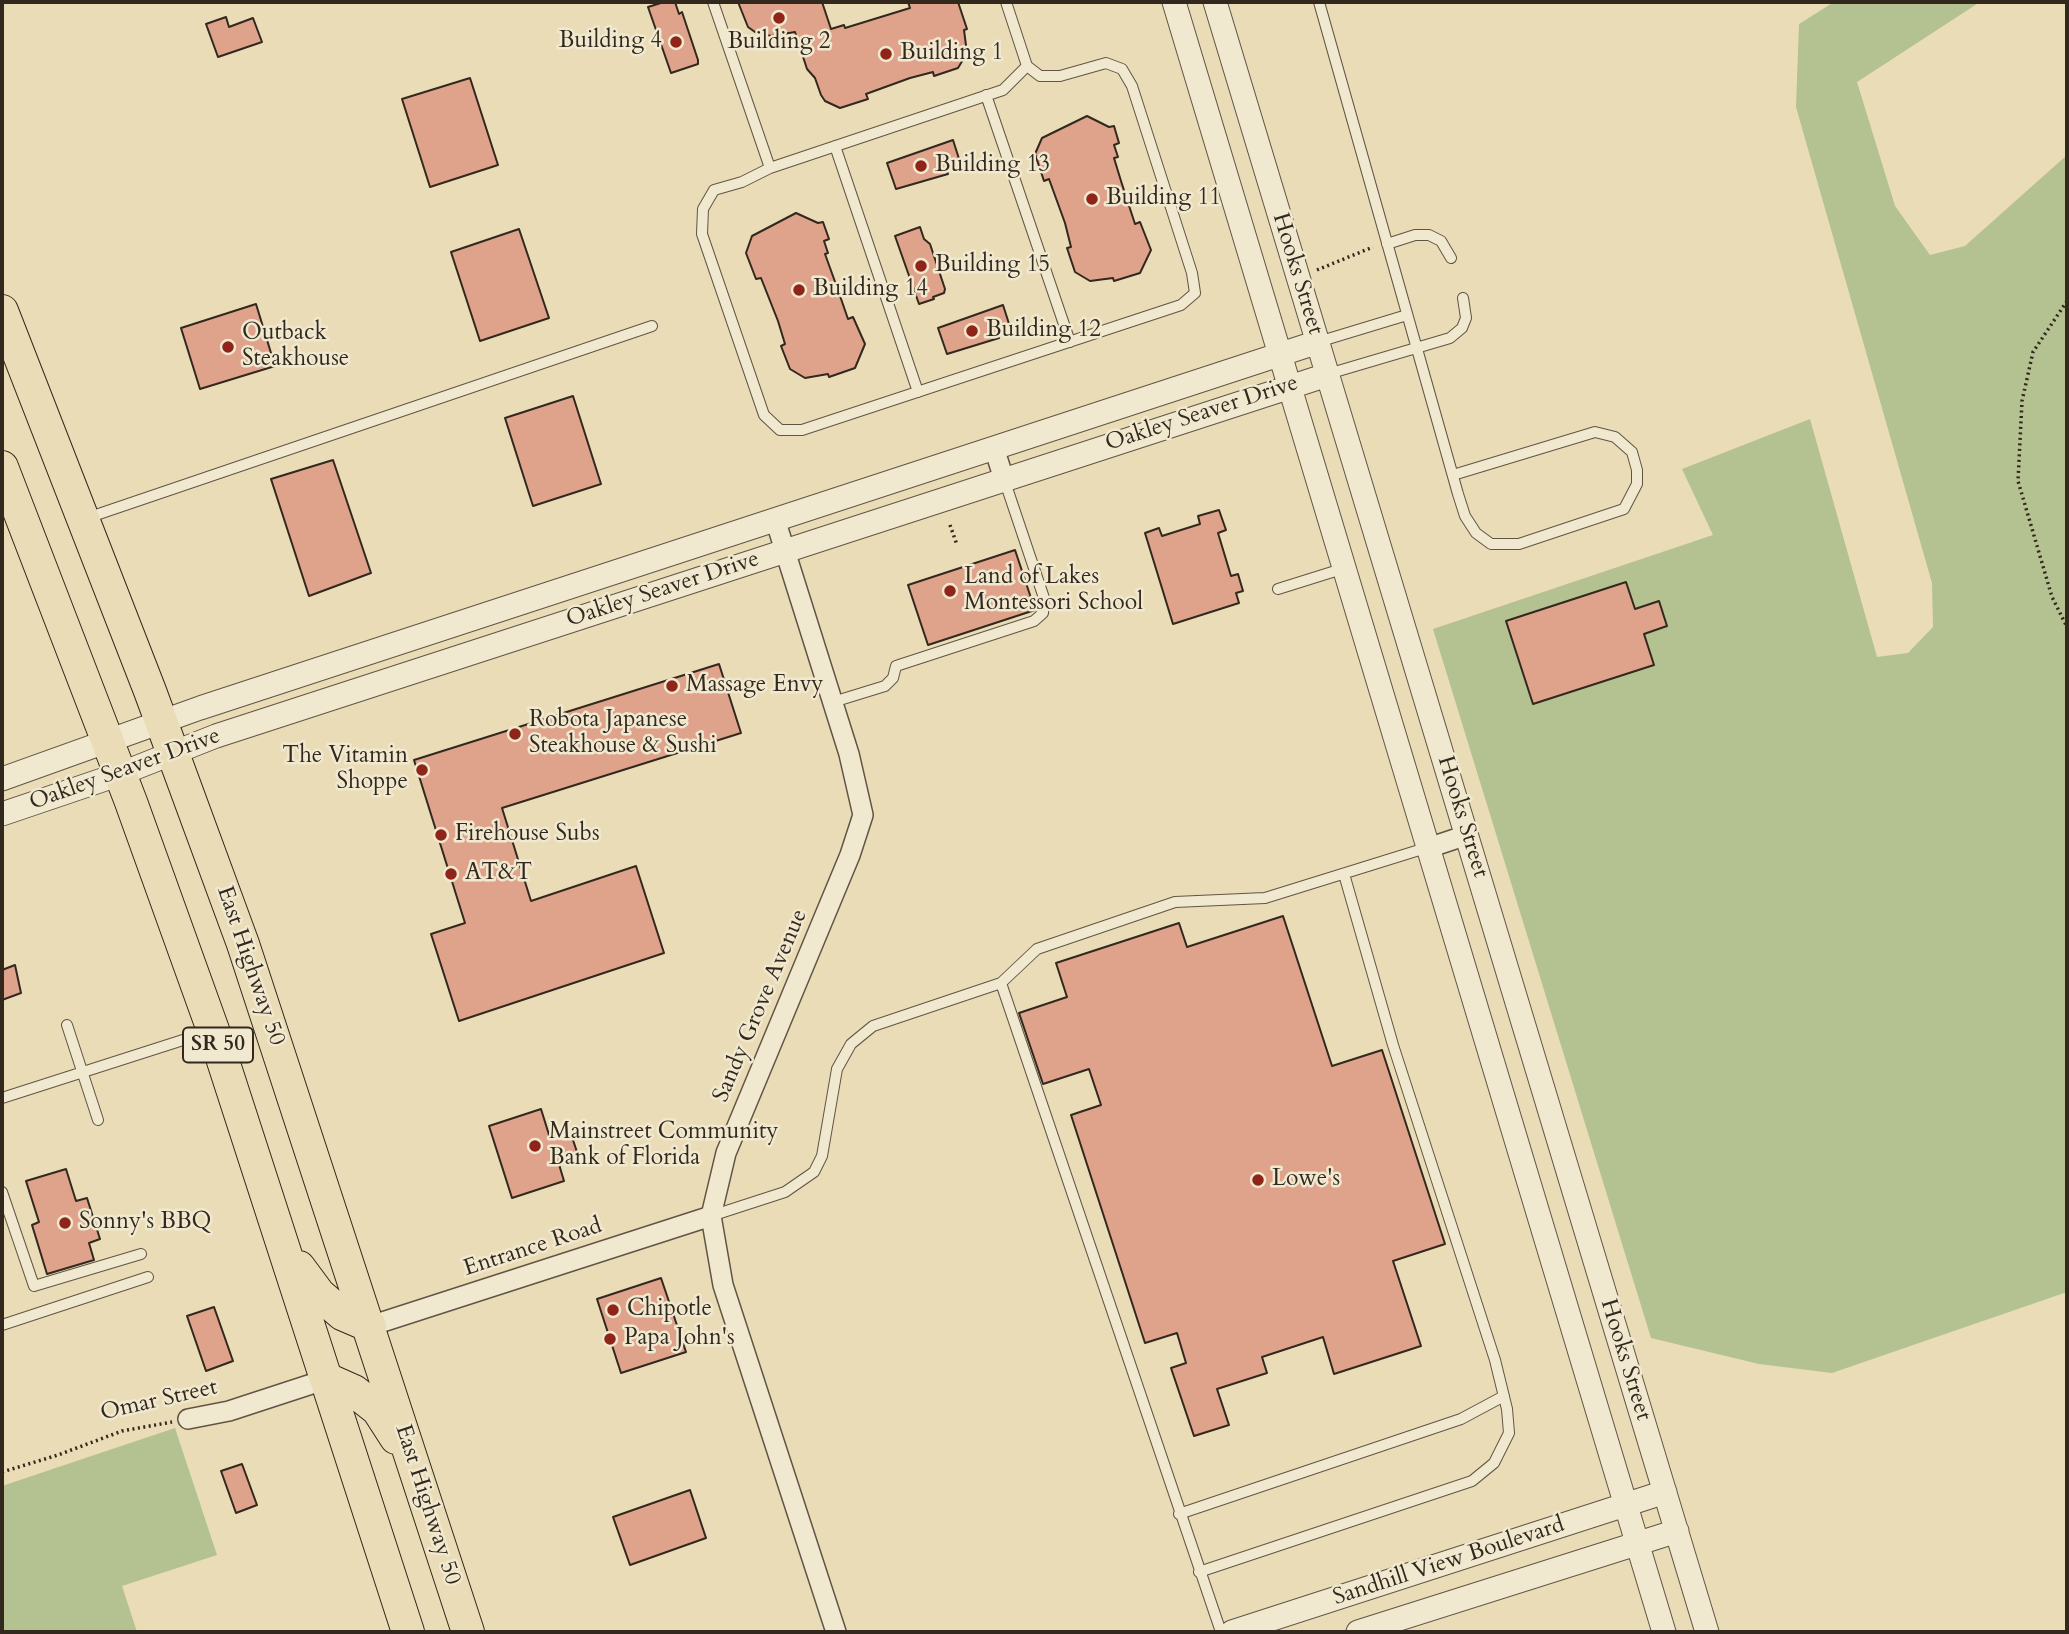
<!DOCTYPE html>
<style>
body{margin:0}
#map{position:relative;width:2069px;height:1634px;overflow:hidden;background:#e9dcb7;font-family:Cardo,serif}
canvas{display:block}
.frame{position:absolute;inset:0;border:4px solid #32281d;pointer-events:none}
</style>
<div id="map">
<canvas width="2069" height="1634"></canvas>
<div class="frame"></div>
</div>
<script>
const context = document.querySelector('canvas').getContext('2d');
context.lineJoin = 'round';
function paint(path, color) {
  context.fillStyle = color;
  context.fill(path, 'evenodd');
}
function shape(rows) {
  const path = new Path2D();
  for (const r of rows) {
    path.moveTo(r[0], r[1]);
    for (let i = 2; i < r.length; i += 2) path.lineTo(r[i], r[i + 1]);
  }
  return path;
}
function stroke(path, color, width, dash) {
  context.strokeStyle = color;
  context.lineWidth = width;
  context.lineCap = dash ? 'butt' : 'round';
  context.setLineDash(dash || []);
  context.stroke(path);
}
function write(font, color, halo, rows, align = 'center') {
  context.font = font + ' Cardo,serif';
  context.lineWidth = 5;
  context.setLineDash([]);
  context.textBaseline = 'middle';
  context.strokeStyle = halo;
  context.fillStyle = color;
  for (const [text, x, y, turn = 0] of rows) {
    context.save();
    context.translate(x, y);
    context.rotate((+turn || 0) * Math.PI / 180);
    context.textAlign = isNaN(turn) ? turn : align;
    if (halo) context.strokeText(text, 0, 0);
    context.fillText(text, 0, 0);
    context.restore();
  }
}
paint(shape([
 [1834,2,1980,2,1857,82,1895,206,1930,255,1965,246,2067,155,2067,1292,1832,1373,1759,1364,1651,1338,1433,629,1713,535,1682,469,1810,419,1877,657,1908,653,1933,627,1932,583,1796,107,1799,24],
 [175,1428,217,1555,122,1586,137,1632,2,1632,2,1486]
]), '#b4c190');
const building = shape([
 [664,2,675,2,679,14,682,12,698,60,698,64,671,73,648,7,664,2],
 [738,2,822,2,831,29,844,25,845,28,910,8,908,2,958,2,967,29,964,30,967,53,958,68,934,76,933,72,910,78,866,94,868,99,840,108,825,101,821,95,815,78,807,69,795,32,771,36,755,32,748,27,738,2],
 [226,17,229,27,253,18,262,42,218,57,206,24,226,17],
 [470,78,498,165,430,187,402,99,470,78],
 [1087,116,1109,127,1114,126,1119,143,1114,145,1118,157,1114,158,1121,181,1135,224,1140,222,1151,250,1140,273,1114,281,1113,278,1090,281,1075,272,1067,248,1071,247,1065,223,1049,179,1044,181,1035,154,1042,138,1087,116],
 [953,140,961,165,946,170,948,174,896,189,887,163,953,140],
 [796,213,818,223,823,222,829,239,824,241,828,253,825,254,838,290,848,319,853,317,865,344,855,368,829,377,828,374,805,378,790,369,781,346,785,344,778,321,761,278,756,279,746,253,752,236,796,213],
 [920,227,924,239,930,244,945,289,944,293,933,297,934,299,919,304,895,236,920,227],
 [519,229,549,318,480,341,451,252,519,229],
 [256,304,275,366,200,389,181,328,256,304],
 [1003,305,1011,330,996,335,999,338,947,354,938,328,1003,305],
 [573,396,601,484,533,506,505,418,573,396],
 [333,460,371,573,309,596,271,479,333,460],
 [1219,510,1226,530,1218,533,1231,576,1238,574,1243,591,1236,593,1239,603,1173,624,1145,533,1159,528,1162,536,1200,524,1198,516,1219,510],
 [1015,550,1035,610,928,645,908,585,1015,550],
 [1626,582,1635,609,1659,601,1667,626,1644,634,1654,665,1533,704,1506,621,1626,582],
 [719,664,741,733,502,808,531,901,636,866,664,953,459,1021,431,934,465,923,414,760,719,664],
 [1283,916,1332,1066,1382,1050,1445,1244,1393,1261,1421,1346,1334,1374,1323,1337,1262,1357,1267,1373,1217,1389,1229,1425,1194,1436,1171,1368,1186,1363,1177,1333,1145,1343,1071,1115,1101,1105,1089,1069,1043,1084,1019,1013,1067,997,1056,963,1179,923,1187,947,1283,916],
 [15,965,21,993,2,1000,2,970,15,965],
 [541,1109,550,1138,570,1131,578,1155,558,1161,564,1181,512,1198,489,1126,541,1109],
 [66,1169,76,1201,87,1198,100,1239,89,1243,94,1260,47,1274,32,1225,39,1222,26,1181,66,1169],
 [661,1278,686,1352,621,1373,597,1299,661,1278],
 [214,1307,233,1361,206,1371,187,1316,214,1307],
 [242,1464,257,1505,236,1513,221,1471,242,1464],
 [690,1490,706,1538,630,1565,613,1517,690,1490]
]);
paint(building, '#dfa38c');
stroke(building, '#32281d', 2);
const service = shape([
 [713,2,770,168,1003,90,1027,66,1006,2],
 [1319,2,1458,494,1465,516,1476,533,1491,544,1519,544,1624,509,1637,484,1637,470,1632,452,1615,437,1595,432,1453,475],
 [986,95,1070,342],
 [835,146,918,392],
 [770,168,742,182,714,190,703,209,702,234,764,415,780,430,802,430,1181,305,1195,293,1192,273,1132,86,1122,69,1106,63,1060,76,1040,76,1027,66],
 [1387,244,1415,235,1429,235,1441,241,1451,258],
 [1318,342,1407,315],
 [1328,374,1450,338,1462,328,1466,318,1463,298],
 [87,518,652,326],
 [1278,589,1345,568],
 [833,702,885,686,893,678,896,666,1034,621,1043,613,1044,598,1004,479],
 [1001,983,1221,1632],
 [67,1025,98,1120],
 [2,1098,208,1032],
 [2,1192,34,1286,141,1254],
 [711,1216,785,1192,814,1172,822,1156,837,1069,851,1044,873,1026,1001,983,1037,949,1175,902,1265,898,1429,847],
 [2,1325,148,1277],
 [1179,1514,1461,1419,1504,1396],
 [1199,1572,1472,1481,1494,1463,1509,1433,1507,1409,1495,1360,1393,1045,1344,874]
]);
const minor = shape([
 [994,448,1004,479],
 [775,519,849,754,863,815,850,855,726,1153,711,1216,723,1285,836,1632],
 [1431,847,1467,835],
 [370,1326,711,1216],
 [188,1419,229,1411,327,1379]
]);
const tertiary = shape([
 [1174,2,1664,1632],
 [1215,2,1707,1632],
 [2,779,200,708,1318,342],
 [2,814,120,774,216,736,1327,375],
 [1232,1632,1665,1492],
 [1358,1632,1677,1531]
]);
const trunk = shape([
 [2,311,150,691,243,944,468,1632],
 [2,467,131,802,213,1030,408,1632],
 [299,1267,319,1294,342,1314,370,1326],
 [327,1379,354,1391,378,1410,396,1438]
]);
stroke(service, '#605544', 12);
stroke(minor, '#605544', 22);
stroke(tertiary, '#605544', 25);
stroke(trunk, '#32281d', 34);
stroke(shape([
 [1317,270,1373,247],
 [2067,301,2033,352,2022,401,2018,481,2052,597,2067,627],
 [950,525,957,545],
 [2,1472,58,1455,122,1431,172,1422]
]), '#32281d', 3.5, [2, 3.5]);
stroke(service, '#f1e8d0', 10);
stroke(minor, '#f1e8d0', 19);
stroke(tertiary, '#f1e8d0', 23);
stroke(trunk, '#e9dcb7', 32);
for (const [x, y, r, color] of [
 [779,18,7,"#8f2418"],
 [676,42,7,"#8f2418"],
 [886,54,7,"#8f2418"],
 [921,166,7,"#8f2418"],
 [1092,199,7,"#8f2418"],
 [921,266,7,"#8f2418"],
 [799,290,7,"#8f2418"],
 [972,331,7,"#8f2418"],
 [228,347,7,"#8f2418"],
 [950,591,7,"#8f2418"],
 [672,686,7,"#8f2418"],
 [515,734,7,"#8f2418"],
 [422,770,7,"#8f2418"],
 [441,835,7,"#8f2418"],
 [451,874,7,"#8f2418"],
 [535,1146,7,"#8f2418"],
 [1258,1180,7,"#8f2418"],
 [65,1223,7,"#8f2418"],
 [613,1310,7,"#8f2418"],
 [610,1339,7,"#8f2418"]
]) {
  const dot = new Path2D();
  dot.arc(x, y, r, 0, 2 * Math.PI);
  context.fillStyle = color;
  context.fill(dot);
  stroke(dot, '#f1e8d0', 2.5);
}
for (const [x, y, w] of [
 [218,1045,70]
]) {
  const box = new Path2D();
  box.roundRect(x - w / 2, y - 17.5, w, 35, 5);
  context.fillStyle = '#f1e8d0';
  context.fill(box);
  stroke(box, '#32281d', 2);
}
write('bold 21px', '#32281d', null, [
 ["SR 50",218,1045]
]);
write('23px', '#32281d', '#f1e8d0', [
 ["Building 4",662,42,"right"],
 ["Building 2",779,43,"center"],
 ["Building 1",900,54],
 ["Building 13",935,166],
 ["Building 11",1106,199],
 ["Building 15",935,266],
 ["Building 14",813,290],
 ["Building 12",986,331],
 ["Outback",242,334],
 ["Steakhouse",242,360],
 ["Land of Lakes",964,578],
 ["Montessori School",964,604],
 ["Massage Envy",686,686],
 ["Robota Japanese",529,721],
 ["Steakhouse & Sushi",529,747],
 ["The Vitamin",408,757,"right"],
 ["Shoppe",408,783,"right"],
 ["Firehouse Subs",455,835],
 ["AT&T",465,874],
 ["Mainstreet Community",549,1133],
 ["Bank of Florida",549,1159],
 ["Lowe's",1272,1180],
 ["Sonny's BBQ",79,1223],
 ["Chipotle",627,1310],
 ["Papa John's",624,1339]
], 'left');
write('23px', '#32281d', '#f1e8d0', [
 ["Hooks Street",1297,274,73],
 ["Oakley Seaver Drive",1202,414,-18],
 ["Oakley Seaver Drive",663,590,-18],
 ["Oakley Seaver Drive",125,770,-20],
 ["Hooks Street",1462,817,73],
 ["East Highway 50",250,966,71],
 ["Sandy Grove Avenue",761,1006,-67],
 ["Entrance Road",533,1248,-18],
 ["Hooks Street",1625,1360,73],
 ["Omar Street",159,1401,-13],
 ["East Highway 50",427,1505,72],
 ["Sandhill View Boulevard",1449,1562,-18]
]);
</script>
